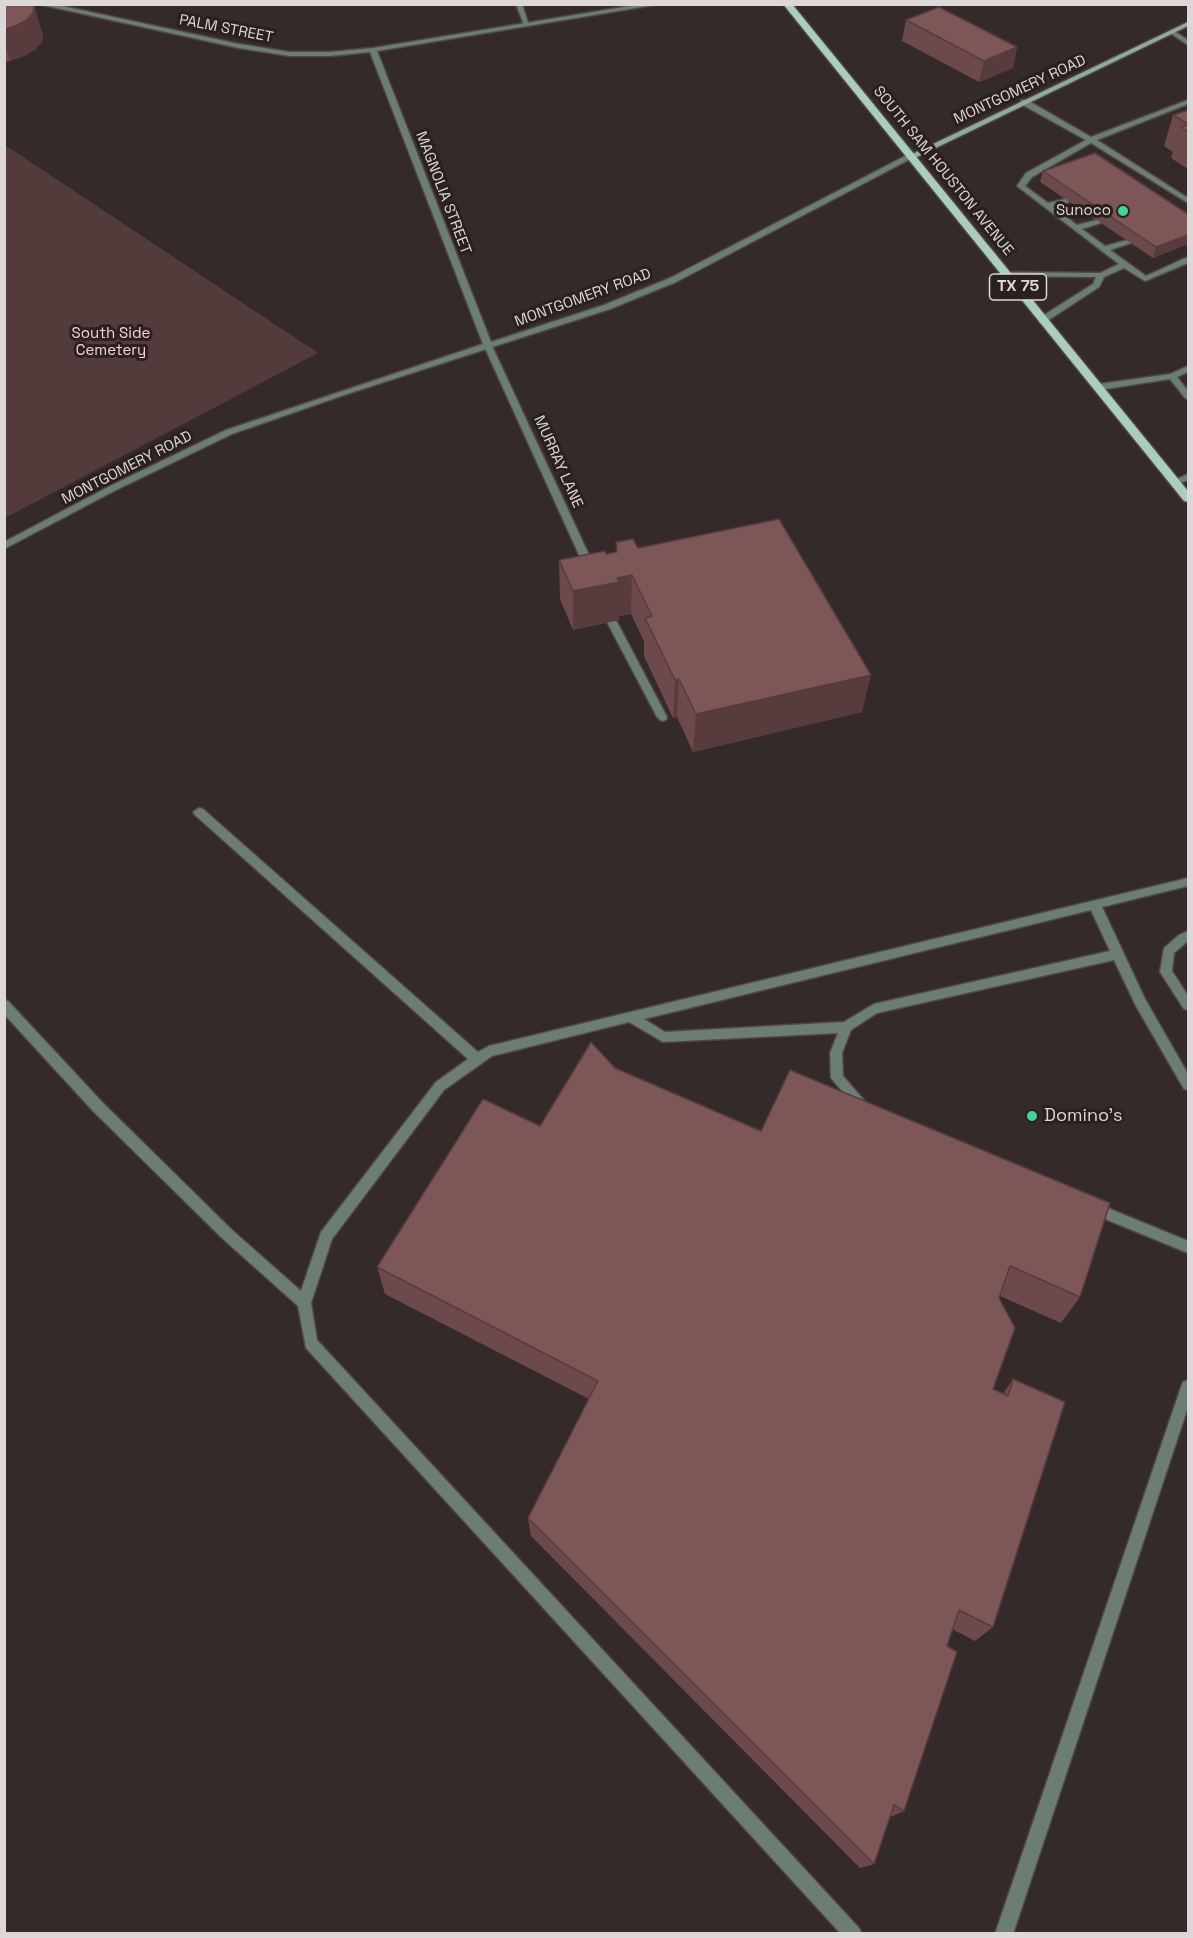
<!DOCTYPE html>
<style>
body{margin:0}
#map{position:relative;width:1193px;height:1938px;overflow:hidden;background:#352a2a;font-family:"Space Grotesk",sans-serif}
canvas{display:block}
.frame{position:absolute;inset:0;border:6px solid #ded7d7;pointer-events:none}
</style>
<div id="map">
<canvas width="1193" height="1938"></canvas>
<div class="frame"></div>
</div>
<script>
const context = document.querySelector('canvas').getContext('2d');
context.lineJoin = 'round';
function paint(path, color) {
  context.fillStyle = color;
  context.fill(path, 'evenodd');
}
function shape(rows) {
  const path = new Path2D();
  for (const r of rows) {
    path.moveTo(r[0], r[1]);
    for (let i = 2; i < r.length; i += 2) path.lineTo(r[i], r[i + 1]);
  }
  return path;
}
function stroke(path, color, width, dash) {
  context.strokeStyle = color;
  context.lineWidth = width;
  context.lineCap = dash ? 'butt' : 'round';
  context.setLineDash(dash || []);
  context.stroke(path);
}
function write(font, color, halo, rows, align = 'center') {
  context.font = font + ' "Space Grotesk",sans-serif';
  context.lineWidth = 6;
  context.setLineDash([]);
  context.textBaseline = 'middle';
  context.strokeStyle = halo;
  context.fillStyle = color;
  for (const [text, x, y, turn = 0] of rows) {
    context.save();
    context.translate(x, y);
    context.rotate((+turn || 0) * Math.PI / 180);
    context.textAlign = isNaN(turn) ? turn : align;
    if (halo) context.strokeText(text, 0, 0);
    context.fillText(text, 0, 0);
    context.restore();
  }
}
paint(shape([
 [4,145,5,145,318,353,5,518]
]), '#533b3c');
const service = shape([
 [516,4,522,4,529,26,524,25,516,4],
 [1170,31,1174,31,1188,40,1188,45,1170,33,1170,31],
 [1021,100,1027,100,1091,137,1188,100,1188,104,1097,140,1188,198,1188,203,1091,143,1032,177,1025,186,1048,203,1069,198,1069,202,1053,207,1077,225,1101,219,1101,223,1082,229,1105,246,1131,239,1131,243,1110,250,1146,276,1185,258,1188,258,1188,263,1145,281,1124,268,1104,277,1099,287,1047,321,1041,321,1041,317,1093,284,1096,277,1007,276,1004,276,1004,272,1100,273,1119,264,1017,186,1026,173,1086,140,1021,104,1021,100],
 [488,343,492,346,595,568,593,570,587,570,585,568,484,346,488,343],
 [1188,366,1188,372,1177,377,1188,391,1188,399,1185,398,1170,379,1099,390,1095,387,1099,384,1170,374,1188,366],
 [1188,474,1188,480,1175,485,1170,482,1188,474],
 [612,619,617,622,667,717,666,720,662,721,657,717,607,622,612,619],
 [199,808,203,809,478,1052,489,1046,1188,878,1188,886,1102,907,1145,999,1188,1074,1188,1090,1184,1089,1136,1006,1114,960,877,1013,851,1030,842,1053,843,1076,869,1106,868,1110,863,1112,858,1110,831,1078,830,1053,838,1033,663,1042,629,1022,492,1056,444,1090,332,1239,311,1303,317,1340,859,1928,862,1934,841,1934,306,1348,298,1306,222,1238,93,1111,4,1014,4,1000,8,1001,103,1103,232,1230,301,1291,321,1232,436,1082,468,1059,195,815,193,812,199,808],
 [1091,910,1110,951,874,1004,844,1022,665,1032,644,1019,1091,910],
 [1188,931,1188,941,1174,953,1172,971,1188,996,1188,1010,1184,1009,1160,972,1164,948,1179,935,1188,931],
 [1093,1202,1188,1241,1188,1253,1088,1212,1086,1208,1088,1204,1093,1202],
 [1188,1380,1188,1407,1013,1934,995,1934,1181,1387,1183,1382,1188,1380]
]);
const minor = shape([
 [38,4,53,4,239,44,290,52,330,52,373,48,642,4,660,4,377,51,491,342,604,305,670,278,909,154,916,156,676,282,610,309,344,395,232,434,116,490,4,549,4,542,110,486,226,430,483,344,370,52,330,56,290,56,239,48,38,4]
]);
const secondary = shape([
 [1188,22,1188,26,915,158,908,156,1188,22]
]);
const primary = shape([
 [783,4,792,4,1188,491,1188,502,1184,501,783,4]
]);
stroke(service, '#504646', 3);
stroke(minor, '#504646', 3);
stroke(secondary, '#504646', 3);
stroke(primary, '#504646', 3);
paint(service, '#6c7d74');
paint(minor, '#6c7d74');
paint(secondary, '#90aa9d');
paint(primary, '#abcdbc');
paint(shape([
 [4,4,43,35,42,42,35,50,24,56,10,61,4,62],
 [906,20,1017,47,1013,68,979,82,902,41],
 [1188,110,1188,169,1171,158,1173,152,1164,146,1173,115],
 [1043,171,1188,214,1188,244,1153,258,1040,182],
 [616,542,638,548,862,712,693,752,677,717,673,718,644,656,644,641,631,614,619,616,619,620,573,630,560,599,559,560,616,552],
 [615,1068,1080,1297,1061,1323,1000,1296,993,1389,1003,1394,1013,1379,993,1627,975,1641,952,1629,947,1646,904,1811,890,1817,874,1864,860,1868,531,1536,528,1518,589,1399,385,1294,377,1267,540,1126]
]), '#6c4a4b');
paint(shape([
 [34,5,43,35,42,42,35,50,24,56,10,61,4,44,4,30],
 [1017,47,1013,68,979,82,984,61],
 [1188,235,1188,244,1153,258,1156,247],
 [632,575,631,614,619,616,619,620,573,630,573,591,617,578],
 [871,675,862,712,693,752,696,714],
 [679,679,677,717,673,718,675,680]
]), '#583c3d');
const building = shape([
 [4,4,34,4,33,13,27,20,15,26,4,30,4,4],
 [939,7,1017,47,984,61,906,20,939,7],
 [1188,110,1188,124,1173,115,1188,110],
 [1188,125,1188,132,1181,127,1188,125],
 [1095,153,1188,214,1188,235,1156,247,1043,171,1095,153],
 [779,519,871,675,696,714,679,679,675,680,645,618,652,616,632,575,617,578,619,582,573,591,559,560,605,551,606,554,617,552,616,542,633,539,638,548,779,519],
 [591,1042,615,1068,761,1131,790,1070,1110,1203,1080,1297,1010,1266,999,1298,1015,1328,993,1389,1008,1396,1013,1379,1065,1402,993,1627,959,1610,947,1646,957,1652,904,1811,894,1805,874,1864,528,1518,598,1381,377,1267,483,1099,540,1126,591,1042]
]);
paint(building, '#7d5657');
stroke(building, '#583c3d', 1.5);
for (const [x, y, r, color] of [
 [1123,211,6,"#46d49e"],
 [1032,1116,6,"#46d49e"]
]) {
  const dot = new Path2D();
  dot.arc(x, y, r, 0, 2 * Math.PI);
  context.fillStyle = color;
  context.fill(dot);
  stroke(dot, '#2b2020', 2);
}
write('15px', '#ded7d7', '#2b2020', [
 ["PALM STREET",226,29,11],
 ["MONTGOMERY ROAD",1020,90,-25],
 ["SOUTH SAM HOUSTON AVENUE",943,171,51],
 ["MAGNOLIA STREET",443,193,69],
 ["MONTGOMERY ROAD",583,298,-20],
 ["MURRAY LANE",558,462,66],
 ["MONTGOMERY ROAD",127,468,-27]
]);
write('15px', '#ded7d7', '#2b2020', [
 ["Sunoco",1111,211]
], 'right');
write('15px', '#fcd1d1', '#2b2020', [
 ["South Side",111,334],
 ["Cemetery",111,351]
]);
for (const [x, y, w] of [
 [1018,287,57]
]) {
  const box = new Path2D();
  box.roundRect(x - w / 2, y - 13, w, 26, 4.5);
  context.fillStyle = '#2b2020';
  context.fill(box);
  stroke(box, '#ded7d7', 1.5);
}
write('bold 16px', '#ded7d7', null, [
 ["TX 75",1018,287]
]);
write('18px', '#ded7d7', '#2b2020', [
 ["Domino's",1044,1116]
], 'left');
</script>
